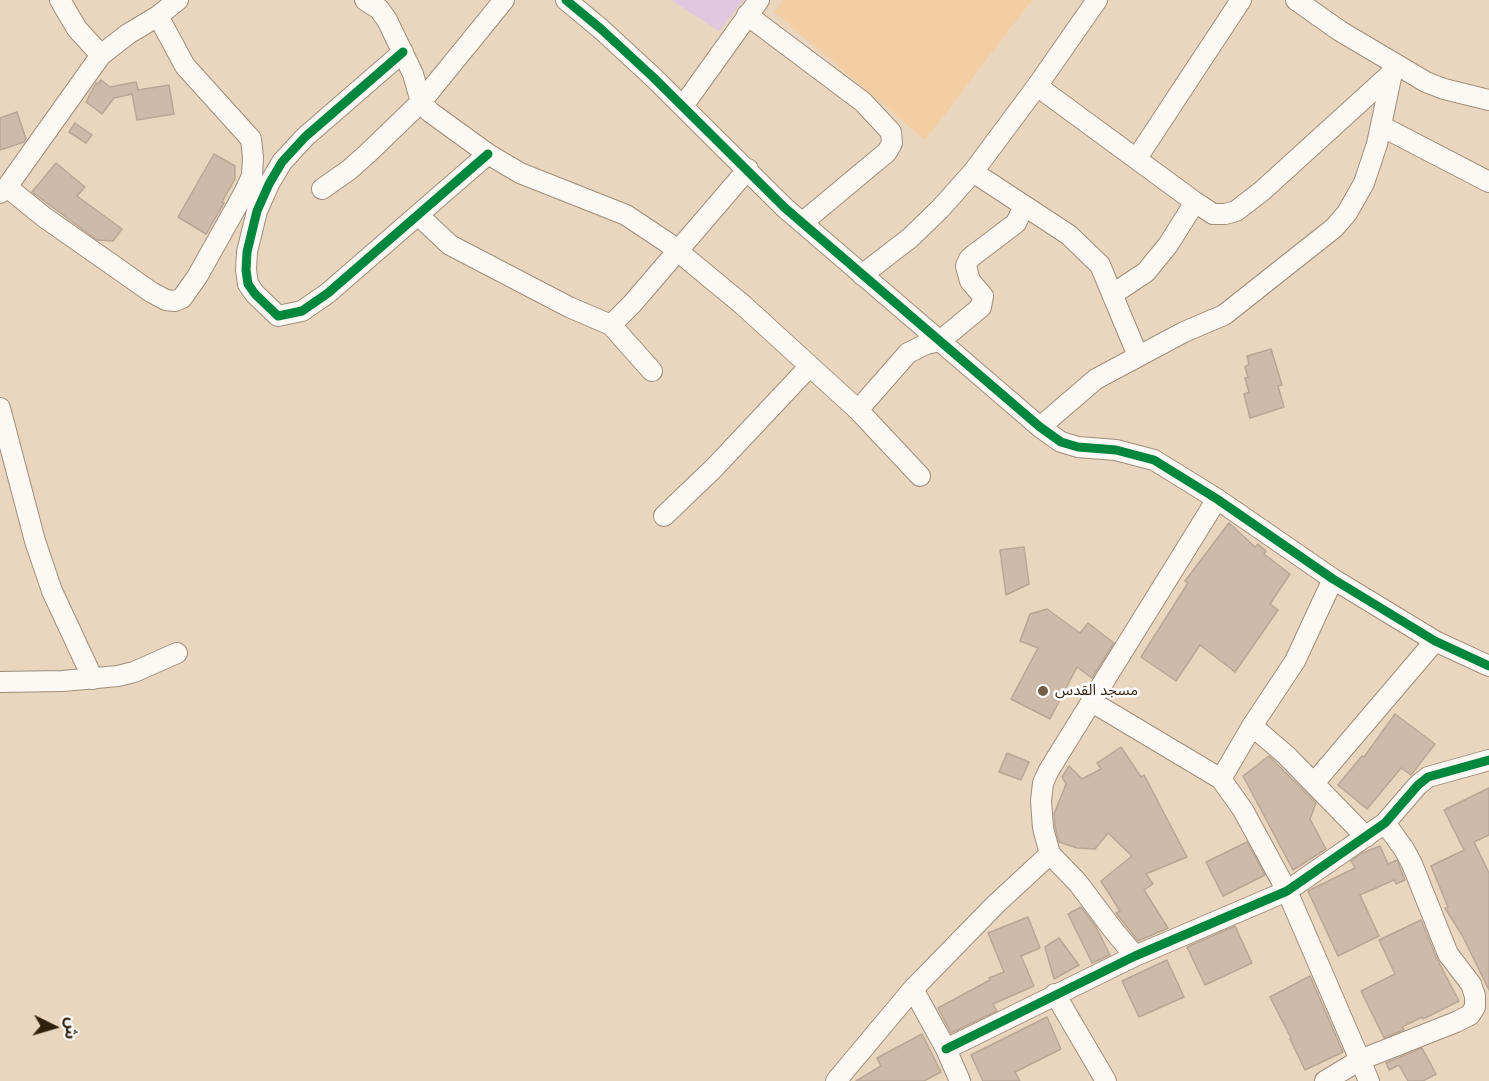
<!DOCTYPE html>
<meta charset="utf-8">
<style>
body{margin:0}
#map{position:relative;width:1489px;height:1081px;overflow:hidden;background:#ead6be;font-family:"Noto Serif","Noto Sans Arabic",serif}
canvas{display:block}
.north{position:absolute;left:24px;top:997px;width:60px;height:60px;-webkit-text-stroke:4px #fff;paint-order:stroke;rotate:95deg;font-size:16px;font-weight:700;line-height:24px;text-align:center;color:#301f0a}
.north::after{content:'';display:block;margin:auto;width:21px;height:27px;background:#301f0a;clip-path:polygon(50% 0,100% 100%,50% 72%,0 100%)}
</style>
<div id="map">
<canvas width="1489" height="1081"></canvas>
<div class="north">ش</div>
</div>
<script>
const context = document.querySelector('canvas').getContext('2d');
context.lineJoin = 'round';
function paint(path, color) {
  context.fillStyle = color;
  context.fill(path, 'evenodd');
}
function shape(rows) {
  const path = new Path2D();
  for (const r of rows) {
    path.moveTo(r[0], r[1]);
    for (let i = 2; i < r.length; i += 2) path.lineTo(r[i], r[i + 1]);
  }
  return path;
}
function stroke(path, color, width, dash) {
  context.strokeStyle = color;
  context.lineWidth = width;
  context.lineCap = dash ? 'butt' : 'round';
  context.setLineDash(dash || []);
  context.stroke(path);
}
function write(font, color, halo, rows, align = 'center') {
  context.font = font + ' "Noto Serif","Noto Sans Arabic",serif';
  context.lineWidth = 5;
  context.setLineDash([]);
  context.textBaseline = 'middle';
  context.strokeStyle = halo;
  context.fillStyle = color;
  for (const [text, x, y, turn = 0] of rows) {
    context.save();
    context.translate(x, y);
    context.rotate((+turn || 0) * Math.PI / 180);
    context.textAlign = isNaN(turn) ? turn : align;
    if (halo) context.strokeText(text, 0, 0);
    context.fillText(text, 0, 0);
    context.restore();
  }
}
paint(shape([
 [783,0,1032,0,925,140,774,12]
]), '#f2cea2');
paint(shape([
 [671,0,744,0,719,31]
]), '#e3c6df');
const building = shape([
 [101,80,110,87,136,82,138,90,169,85,174,114,137,120,132,94,114,98,102,114,86,102,96,83,98,84,101,80],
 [17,112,26,139,24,142,0,150,0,118,17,112],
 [75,123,92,135,86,143,69,132,75,123],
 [214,154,235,166,235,179,222,202,224,203,206,234,178,217,214,154],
 [56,163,85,187,77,196,122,229,113,241,97,240,32,192,56,163],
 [1271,349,1282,385,1278,386,1284,407,1250,418,1244,394,1249,392,1245,378,1248,377,1245,367,1249,364,1247,356,1271,349],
 [1229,523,1255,547,1258,544,1266,551,1264,554,1290,574,1270,604,1278,610,1235,672,1200,645,1176,681,1141,657,1188,583,1185,581,1229,523],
 [1024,547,1029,584,1006,595,1000,550,1024,547],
 [1047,609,1080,633,1088,623,1114,643,1092,678,1077,667,1050,719,1011,699,1038,648,1020,641,1030,614,1047,609],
 [1395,714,1435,744,1411,775,1401,768,1367,809,1338,785,1362,756,1364,757,1395,714],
 [1121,747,1141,777,1144,775,1187,857,1146,874,1153,884,1144,890,1168,928,1138,941,1116,913,1120,911,1101,881,1132,856,1108,833,1095,849,1077,848,1059,842,1055,826,1054,814,1066,784,1062,777,1069,766,1082,779,1101,769,1097,763,1121,747],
 [1007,753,1029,762,1021,780,999,772,1007,753],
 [1269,756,1316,803,1310,819,1326,849,1293,870,1243,776,1269,756],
 [1489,788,1489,835,1474,842,1489,873,1489,990,1462,935,1445,908,1448,907,1431,866,1464,850,1444,810,1489,788],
 [1247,842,1265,875,1223,896,1206,862,1247,842],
 [1380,846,1388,864,1397,860,1405,880,1396,884,1394,880,1360,895,1379,936,1338,956,1308,891,1355,868,1351,861,1362,853,1380,846],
 [1081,907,1096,927,1110,955,1092,963,1068,914,1081,907],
 [1028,917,1040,948,1021,956,1034,986,993,1004,997,1011,951,1033,938,1008,990,980,989,978,1004,972,988,933,1028,917],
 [1421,920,1437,959,1459,1001,1423,1019,1422,1017,1402,1027,1404,1030,1384,1038,1361,991,1395,974,1379,940,1421,920],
 [1235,926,1252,963,1205,985,1187,947,1235,926],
 [1059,938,1079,965,1054,979,1045,947,1059,938],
 [1167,960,1184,997,1139,1017,1122,981,1167,960],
 [1310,976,1343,1052,1305,1070,1290,1039,1291,1038,1270,997,1310,976],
 [1047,1017,1061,1049,1015,1072,1020,1081,983,1081,971,1055,1047,1017],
 [922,1034,941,1072,924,1081,856,1081,881,1066,877,1058,922,1034],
 [1422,1048,1436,1074,1423,1081,1408,1081,1399,1065,1389,1070,1386,1063,1422,1048]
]);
paint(building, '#cebaa9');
stroke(building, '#baa695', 1.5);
const minor = shape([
 [60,0,77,29,101,55],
 [365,0,379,9,387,20,413,74,421,102,430,112,488,154,520,173,626,215,668,243,743,305,858,410,920,476],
 [566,0,601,29,654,78,785,208,1040,427,1061,442,1078,447,1116,450,1154,460,1217,499,1333,579,1435,641,1489,666],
 [1296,0,1340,31,1426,82,1444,89,1489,100],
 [747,15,863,102,891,132,892,143,887,152,803,222],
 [403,52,305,137,282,162,269,184,257,211,247,252,246,270,248,284,255,294,278,316,302,311,328,293,488,154],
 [1037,86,1195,202,1213,214,1225,214,1236,211,1262,191,1394,71],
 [683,106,759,0],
 [1381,126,1489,182],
 [1137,158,1241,0],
 [973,172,1069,235,1100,265,1138,356],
 [7,187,44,217,151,292,166,300,175,301,182,298,197,277,243,195,252,176,253,157,251,139,185,66,158,16],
 [322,189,349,170,366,155,421,102,504,0],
 [0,193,7,187,101,55,128,34,158,16,178,0],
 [418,215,450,245,569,307,611,325,652,371],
 [862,275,910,238,940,209,973,172,1037,86,1097,0],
 [1113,294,1146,272,1168,245,1195,202],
 [611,325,632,304,748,169],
 [0,408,35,541,52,591,93,679],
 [858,410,908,353,926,344,940,341,981,307,983,296,970,281,966,266,969,259,975,254,1016,223,1024,206],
 [1040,427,1096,379,1184,332,1224,315,1334,228,1347,213,1364,183,1377,144,1392,73],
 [664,516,714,468,810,366],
 [0,682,63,681,118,676,134,672,177,653],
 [1092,702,1221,779,1243,810,1287,891,1369,1081],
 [1252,726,1286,755,1366,837],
 [1221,779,1252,726,1295,661,1333,579],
 [1314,783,1435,641],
 [1135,956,1114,931,1078,883,1050,854,1043,828,1041,801,1043,783,1049,770,1217,499],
 [1055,994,1106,1081],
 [946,1049,1135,956,1287,891,1385,823,1418,785,1428,777,1489,760],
 [836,1081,913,989],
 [960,1081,946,1049,913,989,996,904,1050,854],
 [1325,1081,1360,1060,1456,1022,1470,1015,1475,1007,1475,996,1471,984,1448,954,1412,864,1404,849,1385,823]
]);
stroke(minor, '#9f8e7a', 22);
stroke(minor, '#fcf9f5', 20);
stroke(shape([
 [566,0,601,29,654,78,785,208,1040,427,1061,442,1078,447,1116,450,1154,460,1217,499,1333,579,1435,641,1489,666],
 [403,52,305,137,282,162,269,184,257,211,247,252,246,270,248,284,255,294,278,316,302,311,328,293,488,154],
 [946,1049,1135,956,1287,891,1385,823,1418,785,1428,777,1489,760]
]), '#00873e', 9);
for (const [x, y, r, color] of [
 [1043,691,6,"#715f49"]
]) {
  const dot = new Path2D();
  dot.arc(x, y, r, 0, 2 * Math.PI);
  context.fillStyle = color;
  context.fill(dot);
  stroke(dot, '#fff', 2);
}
write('15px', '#301f0a', '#fff', [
 ["مسجد القدس",1055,691]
], 'left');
</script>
